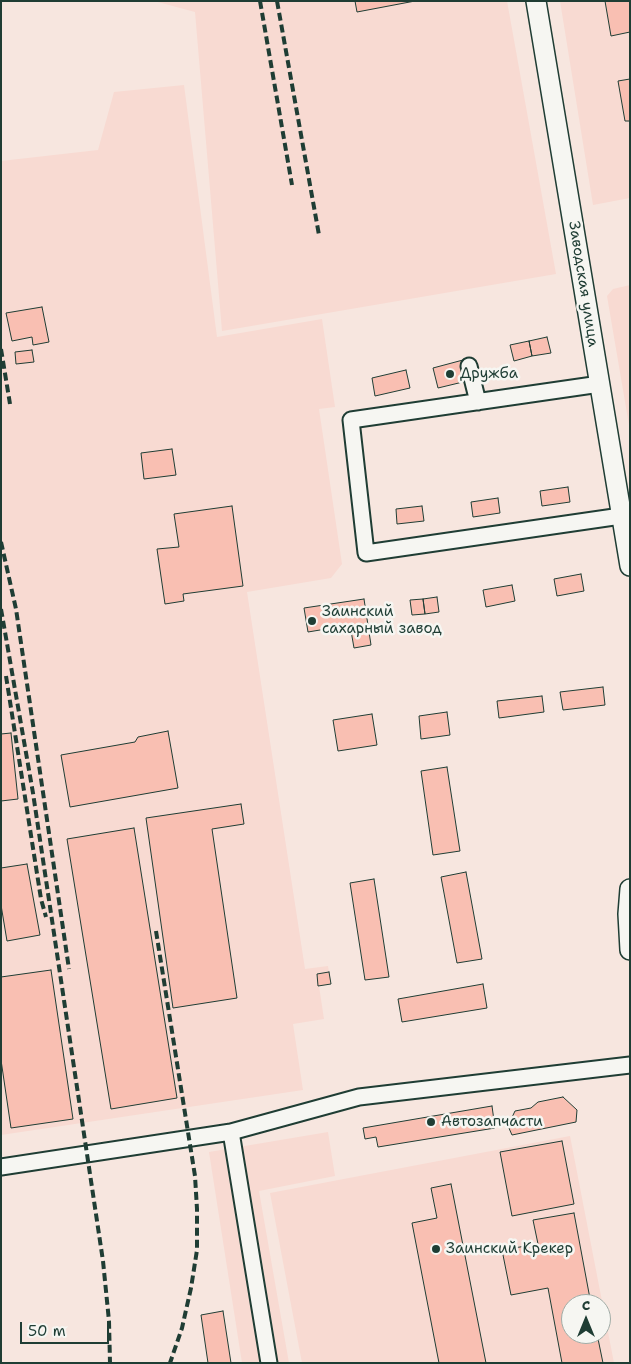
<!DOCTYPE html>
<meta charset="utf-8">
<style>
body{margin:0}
#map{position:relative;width:631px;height:1364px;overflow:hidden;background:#f7e6df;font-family:"Shantell Sans",sans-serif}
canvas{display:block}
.frame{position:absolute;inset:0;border:2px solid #1f3d34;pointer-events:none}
.north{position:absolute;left:561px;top:1294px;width:50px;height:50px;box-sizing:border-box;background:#f6f6f2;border:1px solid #a0aca6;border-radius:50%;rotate:0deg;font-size:14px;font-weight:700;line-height:20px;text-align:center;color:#1f3d34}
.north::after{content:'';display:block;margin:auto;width:18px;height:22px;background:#1f3d34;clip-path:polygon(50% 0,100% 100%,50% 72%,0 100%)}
.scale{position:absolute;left:20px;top:1322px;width:89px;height:22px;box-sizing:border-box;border:2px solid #1f3d34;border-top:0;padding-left:6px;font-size:15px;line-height:18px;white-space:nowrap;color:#1f3d34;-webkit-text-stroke:4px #f6f6f2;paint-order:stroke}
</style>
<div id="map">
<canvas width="631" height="1364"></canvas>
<div class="frame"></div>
<div class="north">С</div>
<div class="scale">50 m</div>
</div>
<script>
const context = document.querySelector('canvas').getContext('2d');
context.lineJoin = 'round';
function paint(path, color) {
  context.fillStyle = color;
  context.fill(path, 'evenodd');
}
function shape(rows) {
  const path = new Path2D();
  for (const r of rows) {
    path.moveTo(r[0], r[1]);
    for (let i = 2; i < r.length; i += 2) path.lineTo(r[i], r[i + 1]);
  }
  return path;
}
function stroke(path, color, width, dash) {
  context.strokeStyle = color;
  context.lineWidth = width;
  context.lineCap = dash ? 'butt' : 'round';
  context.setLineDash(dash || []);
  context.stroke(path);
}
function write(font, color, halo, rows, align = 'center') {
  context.font = font + ' "Shantell Sans",sans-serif';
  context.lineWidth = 5;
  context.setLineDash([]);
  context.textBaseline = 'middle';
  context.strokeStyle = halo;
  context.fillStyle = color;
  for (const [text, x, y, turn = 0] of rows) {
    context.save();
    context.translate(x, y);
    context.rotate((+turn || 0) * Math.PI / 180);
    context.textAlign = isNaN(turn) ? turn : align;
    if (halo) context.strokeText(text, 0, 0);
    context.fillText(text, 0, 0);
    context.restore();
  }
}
paint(shape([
 [154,1,507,1,556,274,222,331,195,12],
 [560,1,630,1,630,198,593,205],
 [184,85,217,337,322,319,335,407,319,409,342,564,331,578,247,592,305,969,328,966,331,984,319,986,324,1019,293,1024,303,1090,1,1135,1,161,98,150,114,92],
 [630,285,630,431,607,296,613,289],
 [328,1132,335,1176,259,1191,289,1363,242,1363,209,1152],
 [570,1136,614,1363,302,1363,270,1193],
 [571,1304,601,1304,601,1334,571,1334]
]), '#f8dad2');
const building = shape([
 [355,1,415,1,357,12,355,1],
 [605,1,630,1,630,32,611,36,605,1],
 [630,79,630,121,625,121,618,81,630,79],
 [42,307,49,342,33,345,32,337,12,341,6,313,42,307],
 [547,337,551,353,532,356,529,341,547,337],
 [529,341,532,356,514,361,510,345,529,341],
 [32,350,34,362,16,364,15,352,32,350],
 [463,360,467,381,438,388,433,368,463,360],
 [406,370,410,388,375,396,372,378,406,370],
 [172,449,176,475,144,479,141,453,172,449],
 [568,487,570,502,542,506,540,491,568,487],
 [498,498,500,513,473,517,471,502,498,498],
 [232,506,243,586,183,594,184,601,165,604,157,549,179,547,174,514,232,506],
 [422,506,424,521,397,524,396,509,422,506],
 [581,574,584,591,557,596,554,579,581,574],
 [512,585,515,601,486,607,483,590,512,585],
 [437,597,439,612,425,614,423,599,437,597],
 [364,599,371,645,354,648,350,625,308,632,304,608,364,599],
 [423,599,425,614,412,615,410,600,423,599],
 [603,687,605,705,563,710,560,692,603,687],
 [542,696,544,712,499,718,497,701,542,696],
 [447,712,450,735,421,739,419,716,447,712],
 [372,714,377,745,338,751,333,720,372,714],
 [168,731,178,788,70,807,61,755,135,742,138,737,168,731],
 [11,733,18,799,1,801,1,734,11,733],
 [447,767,460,851,433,855,421,771,447,767],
 [241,804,244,824,212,829,237,998,173,1008,146,818,241,804],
 [134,828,177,1098,111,1109,67,839,134,828],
 [27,864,40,935,7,941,1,905,1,868,27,864],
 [466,872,482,959,457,963,441,877,466,872],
 [374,879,389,977,365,980,350,883,374,879],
 [51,970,73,1119,11,1128,1,1060,1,977,51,970],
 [329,972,331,984,318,986,317,974,329,972],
 [483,984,487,1008,402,1022,398,999,483,984],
 [563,1097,577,1110,576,1122,512,1135,508,1126,515,1111,531,1108,538,1102,563,1097],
 [492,1106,495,1128,378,1147,376,1137,365,1139,363,1128,492,1106],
 [562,1141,574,1204,512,1216,500,1152,562,1141],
 [451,1184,486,1363,439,1363,412,1223,437,1218,431,1188,451,1184],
 [574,1213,591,1304,571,1304,571,1334,597,1334,603,1363,562,1363,548,1288,511,1295,502,1250,538,1244,533,1220,574,1213],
 [223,1311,231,1363,208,1363,201,1315,223,1311]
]);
paint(building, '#f9bfb2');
stroke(building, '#1f3d34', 1);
const minor = shape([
 [469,366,478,402],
 [600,384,351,420,366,553,621,516],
 [231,1132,269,1363],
 [1,1167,231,1132,359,1097,630,1065]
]);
const major = shape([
 [536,1,630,566],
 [630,889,628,914,630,950]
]);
stroke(minor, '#1f3d34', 19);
stroke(major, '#1f3d34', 22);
stroke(minor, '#f6f6f2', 15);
stroke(major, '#f6f6f2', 19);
stroke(shape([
 [260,1,292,185],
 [277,1,319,235],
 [1,349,10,404],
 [1,542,16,609,69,969],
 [1,609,33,793,103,1261,109,1321,110,1363],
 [6,676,41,899,46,917],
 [156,931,195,1176,197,1209,197,1250,191,1288,182,1328,170,1363]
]), '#1f3d34', 4, [8, 4]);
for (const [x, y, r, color] of [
 [450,374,5,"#1f3d34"],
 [312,621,5,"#1f3d34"],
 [431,1122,5,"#1f3d34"],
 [436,1249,5,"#1f3d34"]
]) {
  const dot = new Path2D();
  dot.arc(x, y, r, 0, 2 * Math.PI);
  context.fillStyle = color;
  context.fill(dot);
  stroke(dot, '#f6f6f2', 2);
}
write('15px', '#1f3d34', '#f6f6f2', [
 ["Заводская улица",583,284,81]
]);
write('15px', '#1f3d34', '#f6f6f2', [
 ["Дружба",460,374],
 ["Заинский",322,612],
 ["сахарный завод",322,629],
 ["Автозапчасти",441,1122],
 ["Заинский Крекер",446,1249]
], 'left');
</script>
